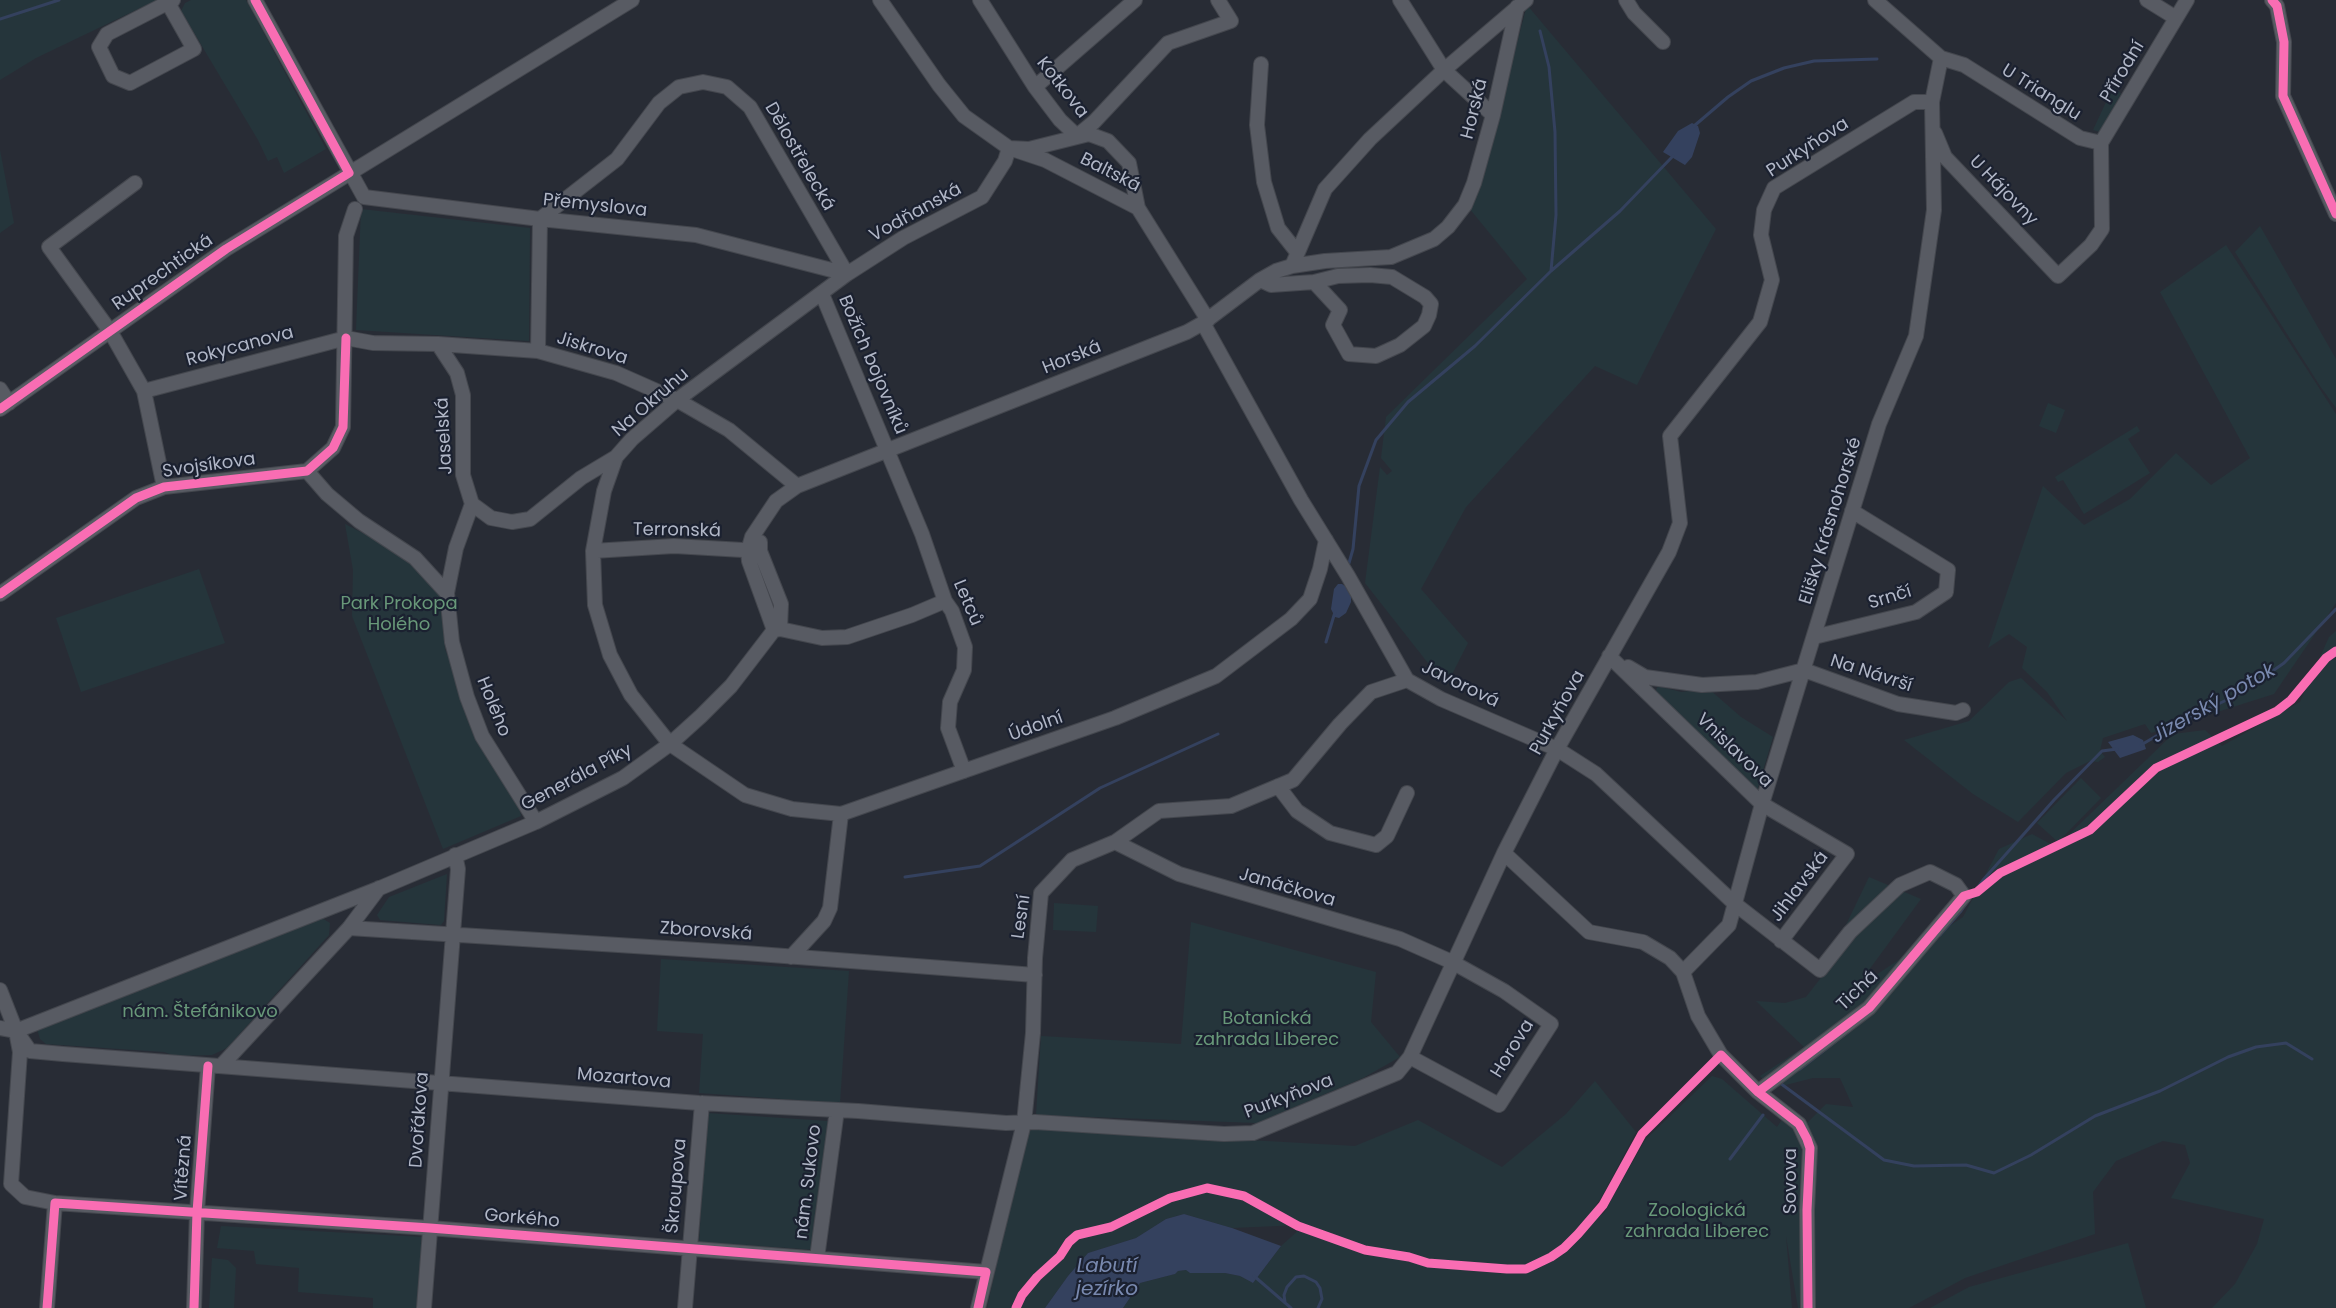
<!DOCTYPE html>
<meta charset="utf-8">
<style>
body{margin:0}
canvas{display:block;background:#282c35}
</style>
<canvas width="2336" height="1308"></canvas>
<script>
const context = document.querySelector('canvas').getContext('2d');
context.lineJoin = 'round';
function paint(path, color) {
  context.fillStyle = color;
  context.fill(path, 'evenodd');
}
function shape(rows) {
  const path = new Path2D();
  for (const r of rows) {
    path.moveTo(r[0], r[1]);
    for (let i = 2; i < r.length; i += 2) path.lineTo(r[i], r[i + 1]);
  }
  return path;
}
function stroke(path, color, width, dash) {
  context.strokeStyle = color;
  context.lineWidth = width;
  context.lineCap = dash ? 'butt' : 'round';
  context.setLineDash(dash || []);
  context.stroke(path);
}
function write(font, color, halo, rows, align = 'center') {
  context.font = font + ' Poppins,sans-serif';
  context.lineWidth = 4.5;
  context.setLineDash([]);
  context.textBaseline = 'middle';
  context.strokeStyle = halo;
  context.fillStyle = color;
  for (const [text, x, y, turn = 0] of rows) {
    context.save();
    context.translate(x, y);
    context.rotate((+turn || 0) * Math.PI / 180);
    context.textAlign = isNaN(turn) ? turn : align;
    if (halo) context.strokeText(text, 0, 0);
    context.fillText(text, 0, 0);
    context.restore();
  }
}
paint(shape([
 [0,0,157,0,36,58,0,80],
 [191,0,246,0,326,149,284,173,277,157,268,161,258,140,181,11,185,3],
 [1527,5,1716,229,1637,385,1595,366,1466,507,1421,589,1468,643,1446,686,1365,583,1380,467,1387,475,1392,471,1381,458,1386,417,1527,279,1469,208,1490,146],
 [2114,85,2121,94,2100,132,2093,130],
 [0,150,14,223,0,233],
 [361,209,530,228,529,341,356,330],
 [2260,226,2336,359,2336,408,2320,386,2235,252],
 [2226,245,2336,414,2336,603,2274,694,2151,733,2145,724,2103,738,2100,751,2105,757,2098,762,2090,761,2066,773,2018,822,1973,794,1904,740,1969,721,2009,682,2021,678,2067,721,2047,692,2022,668,2027,647,2009,634,1988,648,2043,486,2084,525,2130,499,2176,453,2211,485,2250,458,2160,292],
 [2048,403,2065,410,2056,433,2039,426],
 [2137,426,2140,431,2128,439,2150,473,2084,514,2063,480,2058,482,2055,477],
 [345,524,410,557,441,591,443,601,445,649,450,662,474,727,519,806,521,816,443,849,352,616,353,570],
 [199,569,225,643,81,692,56,618],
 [2336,631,2336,1308,2212,1308,2235,1284,2257,1244,2264,1219,2171,1198,2190,1163,2185,1145,2163,1141,2116,1161,2093,1192,2095,1234,1965,1278,1909,1308,1798,1308,1786,1236,1792,1308,1123,1308,1140,1283,1175,1274,1178,1271,1186,1270,1190,1273,1225,1273,1240,1276,1253,1283,1281,1246,1300,1229,1364,1252,1363,1255,1402,1258,1428,1267,1504,1272,1527,1269,1556,1256,1566,1249,1595,1218,1604,1213,1645,1140,1712,1076,1722,1079,1777,1127,1781,1121,1808,1122,1826,1104,1853,1107,1840,1078,1813,1078,1770,1089,1760,1076,1804,1047,1756,1001,1785,1003,1806,997,1820,979,1869,877,1921,899,1855,989,1963,917,1999,849,2032,834,2056,847,2173,734,2205,730,2222,746,2300,702,2329,637],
 [1658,686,1681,692,1709,689,1741,717,1773,737,1757,791,1654,694],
 [2081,778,2101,798,2058,842,2037,823],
 [447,874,444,921,441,925,380,920,377,915,389,897],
 [1054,903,1098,906,1096,932,1053,930],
 [320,917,330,923,329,935,227,1048,212,1055,175,1056,164,1052,46,1044,40,1039,37,1029],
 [1191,922,1376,972,1371,1022,1400,1057,1363,1078,1257,1123,1036,1115,1041,1036,1181,1044],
 [661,959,849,971,840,1103,699,1093,703,1034,657,1031],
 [1595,1081,1636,1132,1601,1198,1579,1229,1563,1246,1531,1264,1506,1267,1436,1262,1366,1248,1301,1225,1232,1228,1184,1214,1166,1219,1136,1238,1088,1253,1068,1276,1045,1308,987,1308,1025,1134,1035,1128,1355,1146,1418,1120,1502,1167,1566,1114],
 [707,1113,828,1121,818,1250,699,1242],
 [221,1226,423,1237,419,1308,373,1308,373,1298,298,1292,299,1268,256,1264,254,1251,217,1248],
 [2128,1243,2146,1308,1930,1308,1969,1287],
 [212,1258,228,1260,236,1268,234,1308,209,1308]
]), '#25353b');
paint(shape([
 [1692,123,1698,126,1700,133,1692,157,1685,165,1663,152,1678,131],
 [1338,584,1342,584,1349,589,1351,596,1351,602,1346,613,1339,618,1335,617,1331,609,1334,589],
 [2133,735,2143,740,2146,749,2120,758,2108,742],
 [1184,1214,1232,1228,1281,1246,1253,1283,1240,1276,1225,1273,1190,1273,1186,1270,1178,1271,1175,1274,1140,1283,1123,1308,1045,1308,1068,1276,1088,1253,1136,1238,1166,1219]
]), '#34415e');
stroke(shape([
 [0,19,59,0],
 [1540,31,1549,67,1555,132,1556,215,1551,271],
 [1694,126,1728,97,1751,81,1784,68,1814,61,1877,59],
 [1349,563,1353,549,1359,486,1376,440,1408,402,1475,346,1551,271,1620,211,1673,156],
 [1326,642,1335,612],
 [2141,745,2175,725,2241,693,2284,663,2336,609],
 [905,877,980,866,1100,788,1218,734],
 [1940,935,1961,911,1983,880,2054,800,2102,751,2117,749],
 [1800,1069,1849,1031],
 [1780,1083,1884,1160,1914,1166,1966,1165,1994,1173,2031,1155,2095,1116,2160,1091,2228,1057,2256,1047,2286,1043,2312,1059],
 [1730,1159,1763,1115],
 [1254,1276,1291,1308],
 [1285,1302,1284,1295,1287,1287,1296,1277,1304,1276,1316,1282,1320,1288,1322,1299,1318,1308]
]), '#34415e', 3);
const minor = shape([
 [255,0,364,197,540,219,696,235,847,274],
 [880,0,939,85,964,116,1009,148,1045,160,1138,208,1208,320],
 [980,0,1035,87,1060,120,1077,136],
 [1400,0,1444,70,1493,115],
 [1626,0,1634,13,1663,42],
 [1875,0,1941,58,1964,65,2080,138,2101,143],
 [2147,0,2176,18],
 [2272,0,2277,6,2284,42,2283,96,2336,214],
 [168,3,194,49,130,83,113,76,99,47,107,34,173,0],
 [1261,64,1257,125,1264,182,1278,228,1297,252],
 [1035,87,1135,0],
 [1935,133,1945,157,2058,276,2091,245,2102,229,2101,143],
 [1077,136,1094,122,1168,43,1231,21,1218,0],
 [2101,143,2187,0],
 [135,183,49,247,110,331,144,391,164,487],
 [1292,266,1325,189,1370,139,1444,70,1526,0],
 [1260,280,1271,285,1314,282,1340,310,1333,325,1349,354,1376,356,1400,345,1424,326,1429,315,1431,304,1425,297,1392,277,1370,275,1338,276,1314,282],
 [822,294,922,534,945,601,952,611,965,647,964,670,950,702,948,728,964,771],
 [1203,323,1301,500,1348,576,1407,680,1441,699,1557,749,1596,774,1735,904,1820,970,1850,932,1900,885,1930,872,1956,885,1964,896,1869,1008,1758,1092],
 [438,344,457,373,463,395,463,475,472,504,491,518,512,522,530,519,581,478,616,457],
 [538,351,540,219,617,159,659,103,679,87,703,82,727,87,750,107,847,274],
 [0,389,9,403],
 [144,391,346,338,373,343,438,344,538,351,616,373,677,400,729,430,797,486],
 [0,409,226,249,632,0],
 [307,471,327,494,359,521,415,558,447,593],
 [472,504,456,548,447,593,452,642,467,697,482,736,536,822],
 [760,542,760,551,781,604,780,629],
 [593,551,674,546,760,551],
 [0,594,136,498,164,487,307,471,333,448,343,427,346,236,355,209],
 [774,630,749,561,748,551,752,537,776,501,797,486,1187,332,1203,323,1260,280,1276,271,1292,266,1325,261,1391,257,1434,239,1448,227,1465,205,1474,183,1493,115,1517,7],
 [774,630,780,629,822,638,847,637,912,615,945,601],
 [1814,637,1916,612,1946,592,1948,570,1852,511],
 [1609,656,1762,804,1847,854,1781,941],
 [1628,667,1645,677,1702,685,1757,682,1804,670],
 [1804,670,1898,704,1956,713,1963,710],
 [1278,786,1297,811,1330,833,1376,845,1387,836,1407,793],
 [841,814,792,809,745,795,670,744,631,695,610,655,595,605,593,551,604,491,616,457,632,439,677,400,847,274,903,238,982,197,1005,161,1009,148,1029,149,1089,134,1108,141,1129,163,1138,208],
 [1115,842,1179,874,1400,939,1452,962,1504,991,1551,1024,1499,1105,1410,1057],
 [1504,853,1589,932,1643,942,1670,958,1683,972,1698,1016,1721,1055,1758,1092,1799,1124,1810,1148,1807,1210,1808,1308],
 [349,928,745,953,1035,975],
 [791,957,824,921,830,908,841,814,1115,718,1216,676,1291,619,1310,599,1320,569,1326,540],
 [1683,972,1729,925,1762,804,1879,424,1916,336,1934,210,1932,102,1941,58],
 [0,990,16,1031,20,1052,11,1184,25,1197,55,1203,430,1228,986,1272],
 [0,1028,16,1031],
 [16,1031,30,1051,63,1054,699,1103,858,1111,1006,1123,1035,1122,1224,1134,1253,1133,1397,1073,1410,1057,1504,853,1557,749,1669,552,1680,523,1670,436,1760,322,1772,280,1761,235,1764,210,1774,188,1914,102,1932,102],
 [16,1031,380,888,536,822,623,778,670,744,701,716,731,686,774,630],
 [221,1066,349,928,379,888],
 [817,1258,837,1110],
 [47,1308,55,1203],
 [194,1308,197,1212,208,1066],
 [424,1308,453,934,458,869,455,855],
 [685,1308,702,1103],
 [978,1308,1024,1123,1033,1033,1035,958,1041,893,1072,860,1115,842,1159,811,1231,806,1293,780,1340,724,1371,692,1407,680]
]);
stroke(minor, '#44474e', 16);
stroke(minor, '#585b63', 14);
stroke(shape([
 [2272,0,2277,6,2284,42,2283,96,2336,214],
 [0,409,226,249,349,173,255,0],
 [0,594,136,498,164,487,307,471,333,448,343,427,346,338],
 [1758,1092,1869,1008,1964,896,1977,892,2000,873,2090,830,2156,768,2277,711,2291,700,2326,658,2336,651],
 [47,1308,55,1203,430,1228,986,1272,978,1308],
 [194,1308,197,1212,208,1066],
 [1016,1308,1022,1295,1037,1277,1060,1256,1069,1242,1077,1235,1111,1227,1170,1198,1207,1188,1244,1196,1298,1226,1365,1250,1409,1257,1428,1263,1507,1269,1526,1269,1551,1257,1564,1248,1578,1234,1603,1205,1642,1134,1721,1055,1758,1092,1799,1124,1807,1139,1810,1148,1807,1210,1808,1308]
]), '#f96db3', 9);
write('18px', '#b1b7c7', '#1b2130', [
 ["Přírodní",2123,72,-59],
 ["Kotkova",1062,88,52],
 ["U Trianglu",2041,93,32],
 ["Horská",1475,109,-76],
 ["Purkyňova",1808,148,-33],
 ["Dělostřelecká",799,157,60],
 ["Baltská",1110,173,27],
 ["U Hájovny",2003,191,46],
 ["Přemyslova",595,206,6],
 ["Vodňanská",916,213,-29],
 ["Ruprechtická",163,273,-35],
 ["Rokycanova",240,347,-15],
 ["Jiskrova",592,349,17],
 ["Horská",1072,358,-22],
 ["Božích bojovníků",872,365,67],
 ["Na Okruhu",651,403,-41],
 ["Jaselská",445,436,-93],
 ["Svojsíkova",209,466,-8],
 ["Elišky Krásnohorské",1831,521,-73],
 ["Terronská",677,531,1],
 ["Srnčí",1890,598,-17],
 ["Letců",967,603,67],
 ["Na Návrší",1871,674,18],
 ["Javorová",1460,685,26],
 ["Holého",493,707,68],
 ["Purkyňova",1558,713,-61],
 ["Údolní",1036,727,-20],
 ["Vnislavova",1734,751,44],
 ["Generála Píky",577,778,-28],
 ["Jihlavská",1800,887,-53],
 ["Janáčkova",1287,888,16],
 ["Lesní",1022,917,-82],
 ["Zborovská",706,932,4],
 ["Tichá",1858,991,-44],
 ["Horova",1513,1049,-58],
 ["Mozartova",624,1079,5],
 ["Purkyňova",1289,1097,-21],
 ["Dvořákova",420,1120,-86],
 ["Vítězná",184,1168,-86],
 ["Sovova",1791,1181,-90],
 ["nám. Sukovo",809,1182,-83],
 ["Škroupova",677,1186,-85],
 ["Gorkého",522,1219,5]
]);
write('18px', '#689879', '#1b2130', [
 ["Park Prokopa",399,604],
 ["Holého",399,625],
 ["nám. Štefánikovo",200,1012],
 ["Botanická",1267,1019],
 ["zahrada Liberec",1267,1040],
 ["Zoologická",1697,1211],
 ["zahrada Liberec",1697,1232]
]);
write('italic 20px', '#7989af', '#1b2130', [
 ["Jizerský potok",2214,704,-30],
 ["Labutí",1107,1267],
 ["jezírko",1107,1290]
]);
</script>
